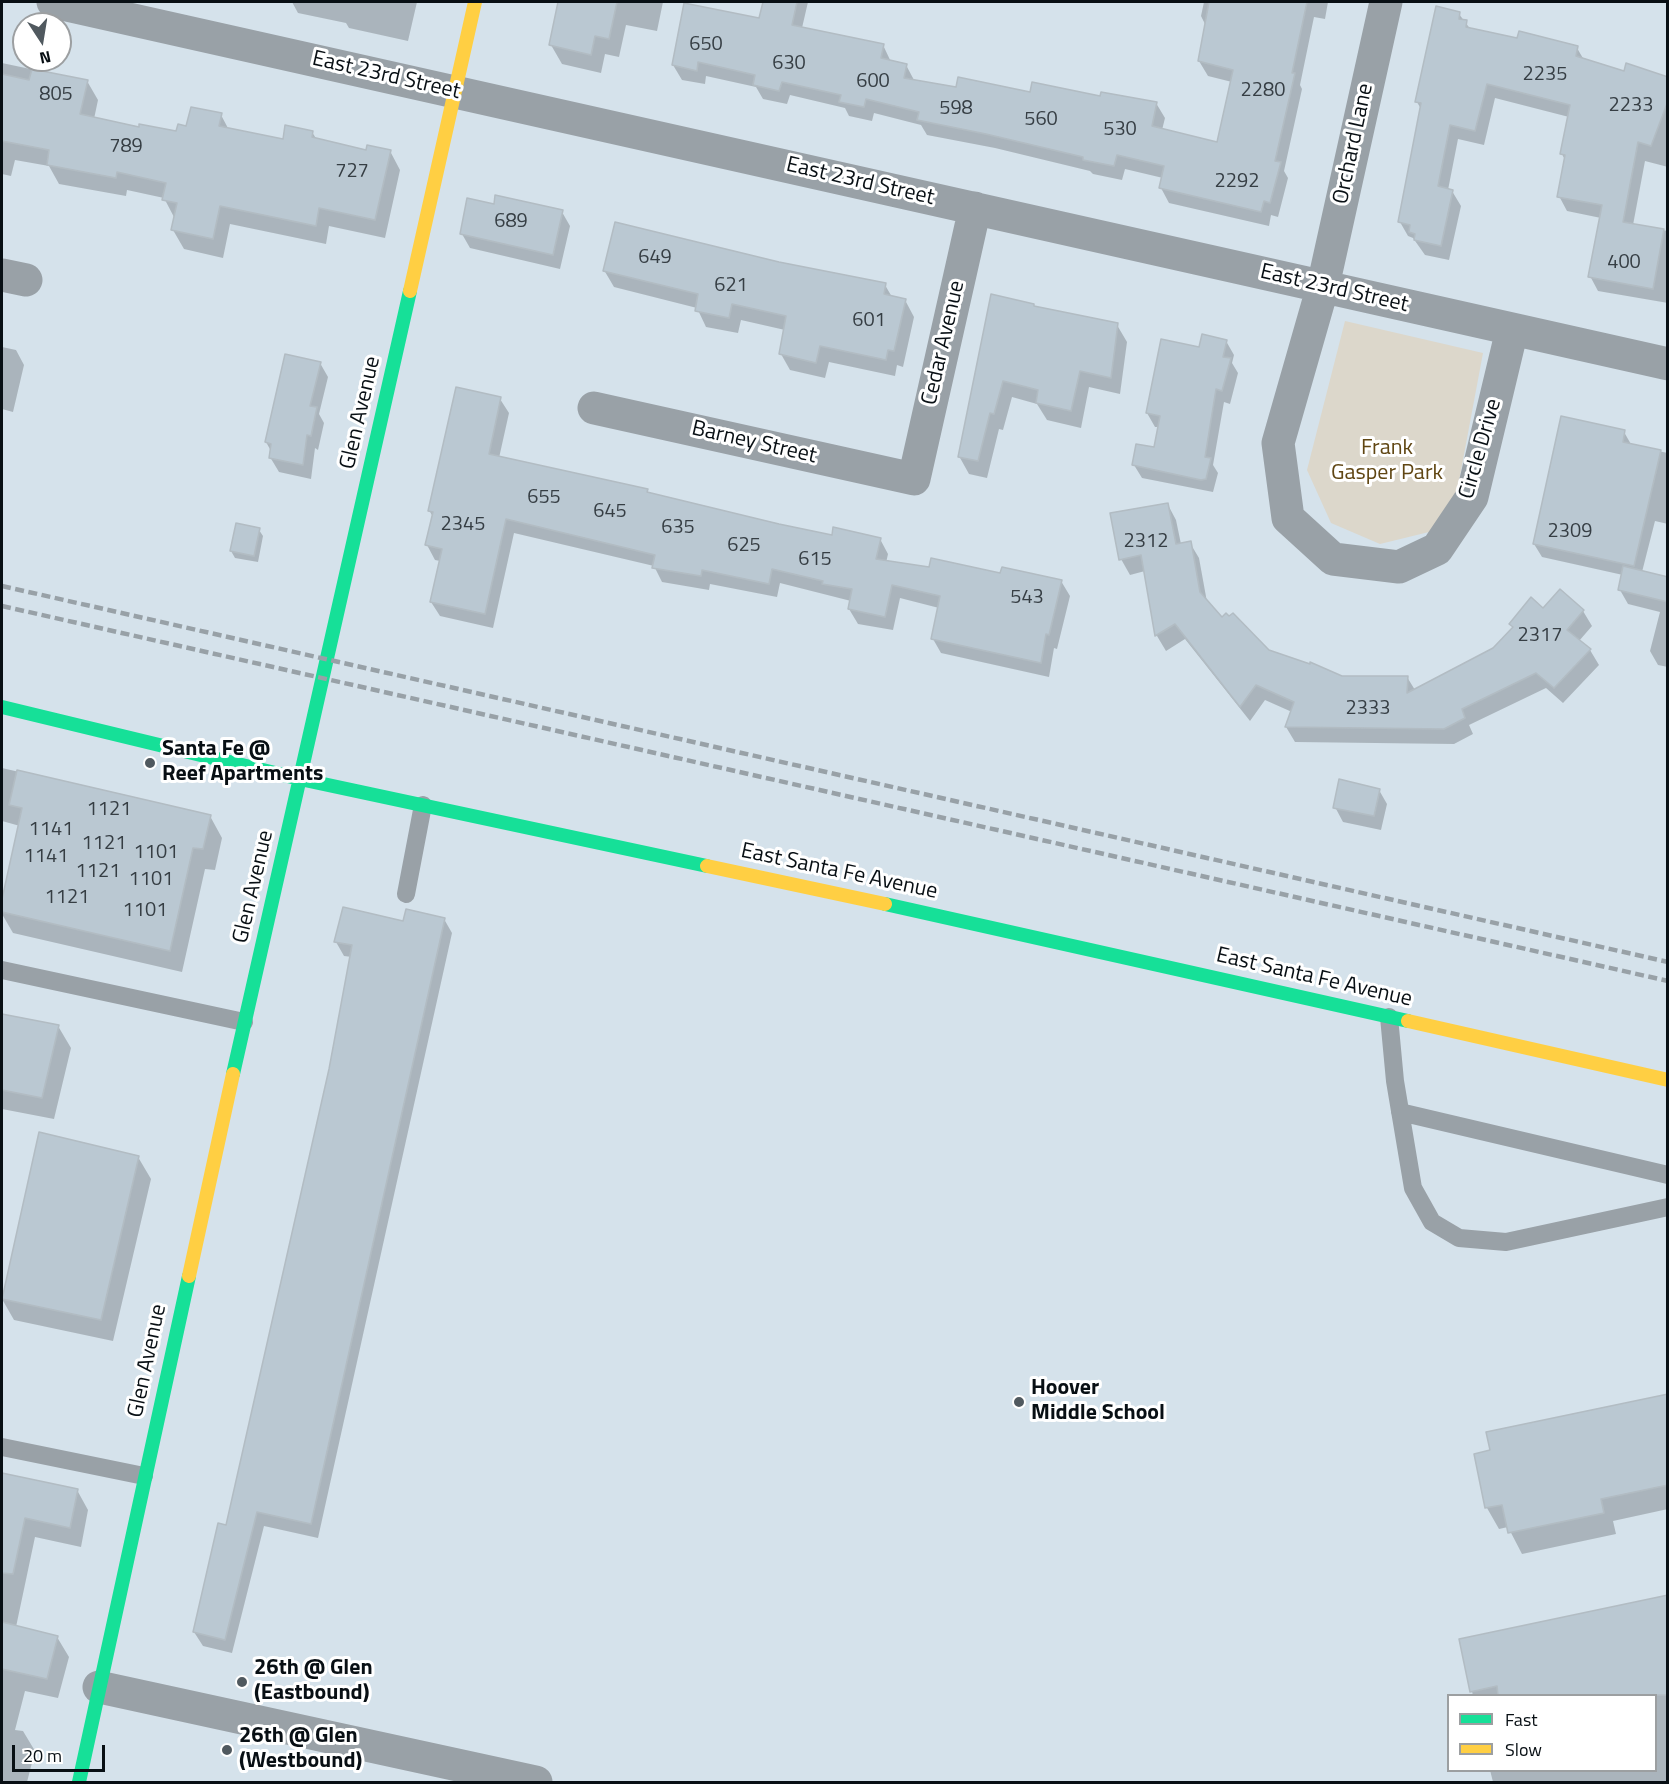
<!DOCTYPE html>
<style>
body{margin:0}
#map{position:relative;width:1669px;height:1784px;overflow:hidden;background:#d5e2eb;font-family:"Titillium Web",sans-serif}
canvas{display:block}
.frame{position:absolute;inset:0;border:3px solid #080f14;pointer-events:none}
.legend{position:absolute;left:1447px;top:1694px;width:210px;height:78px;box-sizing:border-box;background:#fff;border:2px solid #9c9fa1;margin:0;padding:8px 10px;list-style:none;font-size:18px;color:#080f14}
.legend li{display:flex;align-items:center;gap:12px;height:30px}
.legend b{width:30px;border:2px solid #9c9fa1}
.north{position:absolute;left:12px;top:12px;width:60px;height:60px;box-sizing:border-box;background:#fff;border:2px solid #9c9fa1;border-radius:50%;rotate:168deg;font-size:16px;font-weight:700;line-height:24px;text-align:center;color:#080f14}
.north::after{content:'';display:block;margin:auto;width:21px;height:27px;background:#50595f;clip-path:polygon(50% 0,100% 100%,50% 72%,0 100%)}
.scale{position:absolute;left:12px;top:1745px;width:93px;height:27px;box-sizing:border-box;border:3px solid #080f14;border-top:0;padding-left:8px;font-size:18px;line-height:21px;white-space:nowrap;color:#080f14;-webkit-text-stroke:4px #fff;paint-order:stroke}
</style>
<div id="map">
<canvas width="1669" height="1784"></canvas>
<div class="frame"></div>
<ul class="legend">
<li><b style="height:8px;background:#16e098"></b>Fast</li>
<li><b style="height:8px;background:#ffcf43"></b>Slow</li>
</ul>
<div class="north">N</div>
<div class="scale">20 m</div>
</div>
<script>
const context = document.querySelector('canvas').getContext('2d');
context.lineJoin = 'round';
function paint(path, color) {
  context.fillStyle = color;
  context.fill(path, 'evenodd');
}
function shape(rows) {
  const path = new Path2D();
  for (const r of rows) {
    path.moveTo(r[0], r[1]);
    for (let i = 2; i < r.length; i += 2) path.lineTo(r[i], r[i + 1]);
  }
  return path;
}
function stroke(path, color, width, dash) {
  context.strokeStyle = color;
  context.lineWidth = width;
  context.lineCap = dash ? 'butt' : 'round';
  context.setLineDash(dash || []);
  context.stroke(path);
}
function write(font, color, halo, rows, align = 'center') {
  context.font = font + ' "Titillium Web",sans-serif';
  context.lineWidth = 6;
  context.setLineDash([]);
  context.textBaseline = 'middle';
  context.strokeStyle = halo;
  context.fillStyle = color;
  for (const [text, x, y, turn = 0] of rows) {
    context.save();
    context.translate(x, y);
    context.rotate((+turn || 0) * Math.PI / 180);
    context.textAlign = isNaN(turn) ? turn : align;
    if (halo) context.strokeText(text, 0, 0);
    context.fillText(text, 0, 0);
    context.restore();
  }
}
paint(shape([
 [1345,321,1483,353,1456,497,1429,532,1380,544,1331,523,1307,470]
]), '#dcd7cb');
paint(shape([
 [292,2,417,2,408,41,349,28,346,23,298,13],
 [560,2,663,2,657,31,626,25,619,57,605,54,601,73,562,64,551,45],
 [764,2,808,2,802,28,883,45,891,62,906,65,914,80,957,89,1156,103,1165,118,1162,130,1218,144,1232,82,1208,76,1199,61,1206,26,1201,16,1204,2,1328,2,1325,19,1314,17,1300,85,1302,89,1284,171,1288,178,1278,217,1271,215,1269,226,1169,203,1161,188,1163,178,1125,169,1122,180,1093,174,1090,171,995,148,927,135,921,125,874,113,872,121,849,116,845,108,790,95,787,104,763,99,756,87,706,76,705,84,682,80,673,65,760,19],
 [1459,14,1471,30,1518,40,1577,48,1584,60,1625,73,1668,79,1668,167,1645,161,1633,225,1668,231,1668,303,1598,291,1590,276,1601,218,1567,211,1559,196,1565,160,1562,154,1569,117,1495,98,1484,145,1458,139,1448,190,1452,191,1461,206,1449,260,1425,255,1413,238,1408,236,1400,222,1421,109,1417,102],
 [2,63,87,81,98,100,94,119,177,133,221,115,229,130,284,141,312,132,317,140,368,152,390,151,400,170,385,238,329,226,326,244,230,224,223,258,184,249,173,230,175,219,164,198,127,190,126,196,59,184,49,166,15,160,11,176,2,174],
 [495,205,562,212,570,226,560,269,470,248,462,234],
 [779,263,885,285,892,297,905,300,914,317,903,367,897,365,895,376,829,362,825,378,790,370,781,354,785,330,741,320,738,333,706,327,697,308,614,287,604,270],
 [1035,308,1117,325,1127,342,1120,394,1089,387,1081,428,1047,420,1037,404,1012,397,1003,430,999,429,987,478,969,474,959,456],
 [1226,341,1234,355,1232,363,1238,373,1230,404,1224,402,1213,465,1218,473,1213,492,1142,478,1134,465,1155,449,1159,427,1155,427,1147,413,1200,348],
 [2,347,16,350,24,365,13,412,2,409],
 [320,363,328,377,319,414,324,423,318,450,315,448,311,479,279,472,270,457,271,451,266,442],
 [500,399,509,413,499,458,647,490,649,494,833,537,880,539,888,554,886,563,1061,581,1070,596,1057,649,1054,648,1049,677,941,653,933,639,939,608,900,598,893,630,858,624,849,609,851,601,780,583,777,597,710,584,709,590,662,582,654,566,514,533,493,628,440,616,431,602,440,561,435,560,427,545,433,517,429,510],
 [1624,432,1632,446,1668,453,1668,524,1655,521,1642,572,1668,579,1668,667,1658,665,1650,651,1660,612,1628,604,1620,590,1623,575,1542,557,1534,544],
 [1168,505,1176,520,1181,544,1190,543,1199,558,1207,602,1222,620,1268,651,1341,677,1407,677,1415,690,1494,649,1543,610,1583,611,1592,626,1579,641,1590,650,1599,665,1563,703,1546,688,1469,725,1473,734,1454,744,1295,742,1286,727,1292,712,1265,700,1250,721,1185,639,1166,651,1157,636,1145,571,1130,575,1121,559],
 [259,530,263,536,258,562,235,558,231,551],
 [2,768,210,816,222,838,215,870,205,869,182,972,13,933,2,914,2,906,20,826,2,821],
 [1379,790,1387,804,1381,830,1343,822,1335,807],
 [444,919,452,933,318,1538,264,1526,232,1653,203,1646,194,1632,227,1527,330,1069,352,957,344,956,336,942,404,923],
 [2,1016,58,1026,71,1048,54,1119,2,1109],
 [40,1134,138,1157,151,1179,113,1341,14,1320,2,1299],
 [1668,1395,1668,1509,1613,1521,1616,1534,1522,1554,1508,1527,1499,1529,1487,1508],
 [2,1474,77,1490,88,1510,81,1547,35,1537,16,1627,57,1637,69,1657,58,1698,25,1691,15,1730,23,1731,35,1751,27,1782,2,1782],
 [1668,1597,1668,1782,1493,1782,1490,1770,1656,1770,1656,1696,1473,1696,1461,1640]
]), '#0003');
const building = shape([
 [558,2,617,2,609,39,595,36,591,55,549,45,558,2],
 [763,2,797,2,792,25,884,44,881,58,907,64,904,78,956,87,958,77,1030,92,1032,82,1100,96,1101,92,1157,102,1152,126,1217,142,1233,70,1198,61,1209,2,1307,2,1292,73,1295,73,1275,161,1281,162,1270,203,1264,201,1261,212,1159,188,1164,166,1117,155,1114,166,1083,160,1083,157,986,134,917,120,919,112,866,99,864,107,839,102,841,95,782,82,779,91,753,85,755,75,698,62,697,71,672,65,684,3,759,18,763,2],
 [1436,6,1460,12,1459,19,1467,20,1466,27,1517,38,1519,31,1578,46,1576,56,1624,71,1626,63,1668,77,1668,101,1651,146,1638,142,1623,222,1664,229,1653,289,1588,277,1602,205,1557,197,1565,155,1560,154,1570,105,1487,84,1475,131,1450,125,1438,186,1453,190,1441,246,1414,240,1415,234,1409,232,1410,225,1398,222,1421,103,1415,102,1436,6],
 [32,69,88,80,80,114,139,127,139,124,176,131,178,124,186,126,191,107,222,113,219,126,283,139,285,125,313,131,312,137,366,150,367,145,391,150,375,220,319,208,316,226,220,206,213,239,171,230,177,203,162,200,166,183,117,172,116,178,47,165,49,150,2,141,2,74,29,80,32,69],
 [495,195,563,210,553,255,460,234,467,198,494,204,495,195],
 [615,222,779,262,886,283,884,294,906,299,894,351,888,350,886,360,820,346,816,363,779,354,786,316,732,304,729,318,695,311,698,294,603,271,615,222],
 [991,294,1034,304,1034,306,1118,323,1111,378,1080,371,1071,411,1036,403,1038,390,1003,381,994,414,990,413,978,461,958,457,991,294],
 [1202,334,1227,340,1223,357,1231,358,1222,391,1216,389,1205,457,1211,458,1206,479,1201,480,1132,465,1136,444,1154,447,1160,416,1146,413,1161,339,1199,347,1202,334],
 [285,354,321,362,310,406,317,407,311,436,307,435,303,465,269,458,271,444,265,442,285,354],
 [456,387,501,397,489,454,648,489,647,492,779,524,832,535,833,527,881,538,876,559,929,567,931,558,1000,573,1002,567,1062,580,1049,635,1046,634,1041,663,931,639,940,596,892,585,885,617,848,609,852,589,822,584,823,581,772,569,769,584,702,570,701,576,652,568,655,555,506,519,485,614,430,602,442,549,425,545,433,512,428,511,456,387],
 [1561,416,1625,430,1623,442,1661,450,1634,566,1533,544,1561,416],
 [1168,503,1176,544,1191,541,1200,592,1222,617,1226,613,1229,616,1233,613,1269,650,1310,664,1310,662,1342,676,1408,676,1407,693,1493,648,1513,627,1509,624,1531,597,1543,608,1560,589,1584,610,1567,630,1591,649,1554,688,1536,673,1462,709,1465,718,1444,729,1285,727,1294,702,1256,685,1240,707,1175,624,1155,636,1141,555,1119,560,1110,513,1168,503],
 [236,523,260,528,254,556,230,551,236,523],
 [1623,566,1668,577,1668,602,1618,590,1623,566],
 [17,770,211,815,203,849,193,848,170,951,2,912,2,899,22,808,9,805,17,770],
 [1339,779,1380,789,1374,816,1333,808,1339,779],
 [343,907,403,921,406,909,445,918,311,1524,257,1512,225,1640,193,1632,218,1523,226,1525,329,1069,352,945,334,942,343,907],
 [2,1014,59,1025,42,1098,2,1090,2,1014],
 [39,1132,139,1156,101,1320,2,1299,39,1132],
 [1668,1394,1668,1485,1601,1499,1604,1513,1508,1533,1502,1505,1485,1508,1474,1454,1490,1450,1486,1432,1668,1394],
 [2,1473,78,1489,70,1528,25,1518,13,1574,2,1573,2,1473],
 [1668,1595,1668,1695,1498,1695,1497,1686,1470,1692,1459,1639,1668,1595],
 [2,1622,58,1636,47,1679,2,1669,2,1622]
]);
paint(building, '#bac8d2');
stroke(building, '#b2bcc3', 1.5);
stroke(shape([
 [406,894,423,805],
 [2,970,244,1022],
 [1389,1017,1395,1081,1413,1188,1432,1222,1459,1238,1506,1242,1668,1207],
 [1400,1112,1668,1175],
 [2,1447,144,1476]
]), '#99a1a7', 18);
stroke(shape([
 [53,2,1668,364],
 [1386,2,1323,286,1278,443,1288,518,1333,559,1399,567,1437,549,1472,497,1512,330],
 [2,275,26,280],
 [594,408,914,479,975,208],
 [99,1687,536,1782]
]), '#99a1a7', 33);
stroke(shape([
 [2,707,300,779,707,866],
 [885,904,1408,1021],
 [233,1074,410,291],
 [79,1782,189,1276]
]), '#16e098', 14);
stroke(shape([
 [410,291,475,2],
 [707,866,885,904],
 [1408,1021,1668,1080],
 [189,1276,233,1074]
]), '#ffcf43', 14);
stroke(shape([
 [2,586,1668,962],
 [2,606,1668,981]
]), '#98a1a7', 4.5, [9, 4.5]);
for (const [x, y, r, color] of [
 [150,763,6,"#50595f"],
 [1019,1402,6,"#50595f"],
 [242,1682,6,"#50595f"],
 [227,1750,6,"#50595f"]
]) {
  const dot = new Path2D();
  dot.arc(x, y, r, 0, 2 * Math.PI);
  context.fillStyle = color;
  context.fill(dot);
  stroke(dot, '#fff', 2);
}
write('20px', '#363e44', null, [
 ["650",706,45],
 ["630",789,64],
 ["2235",1545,75],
 ["600",873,82],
 ["2280",1263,91],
 ["805",56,95],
 ["2233",1631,106],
 ["598",956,109],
 ["560",1041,120],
 ["530",1120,130],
 ["789",126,147],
 ["727",352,172],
 ["2292",1237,182],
 ["689",511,222],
 ["649",655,258],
 ["400",1624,263],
 ["621",731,286],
 ["601",869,321],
 ["655",544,498],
 ["645",610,512],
 ["2345",463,525],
 ["635",678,528],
 ["2309",1570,532],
 ["2312",1146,542],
 ["625",744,546],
 ["615",815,560],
 ["543",1027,598],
 ["2317",1540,636],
 ["2333",1368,709],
 ["1121",109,810],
 ["1141",51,830],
 ["1121",104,844],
 ["1101",156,853],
 ["1141",46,857],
 ["1121",98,872],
 ["1101",151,880],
 ["1121",67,898],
 ["1101",145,911]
]);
write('22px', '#080f14', '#fff', [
 ["East 23rd Street",386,76,13],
 ["Orchard Lane",1354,144,-78],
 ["East 23rd Street",860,182,13],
 ["East 23rd Street",1334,289,13],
 ["Cedar Avenue",944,343,-77],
 ["Glen Avenue",361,413,-77],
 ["Barney Street",754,443,13],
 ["Circle Drive",1481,449,-74],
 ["East Santa Fe Avenue",839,872,12],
 ["Glen Avenue",254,887,-77],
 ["East Santa Fe Avenue",1314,978,13],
 ["Glen Avenue",148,1361,-78]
]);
write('22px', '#604613', '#fff', [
 ["Frank",1387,449],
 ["Gasper Park",1387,474]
]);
write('bold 22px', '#080f14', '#fff', [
 ["Santa Fe @",162,750],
 ["Reef Apartments",162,775],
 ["Hoover",1031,1389],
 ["Middle School",1031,1414],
 ["26th @ Glen",254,1669],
 ["(Eastbound)",254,1694],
 ["26th @ Glen",239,1737],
 ["(Westbound)",239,1762]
], 'left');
</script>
